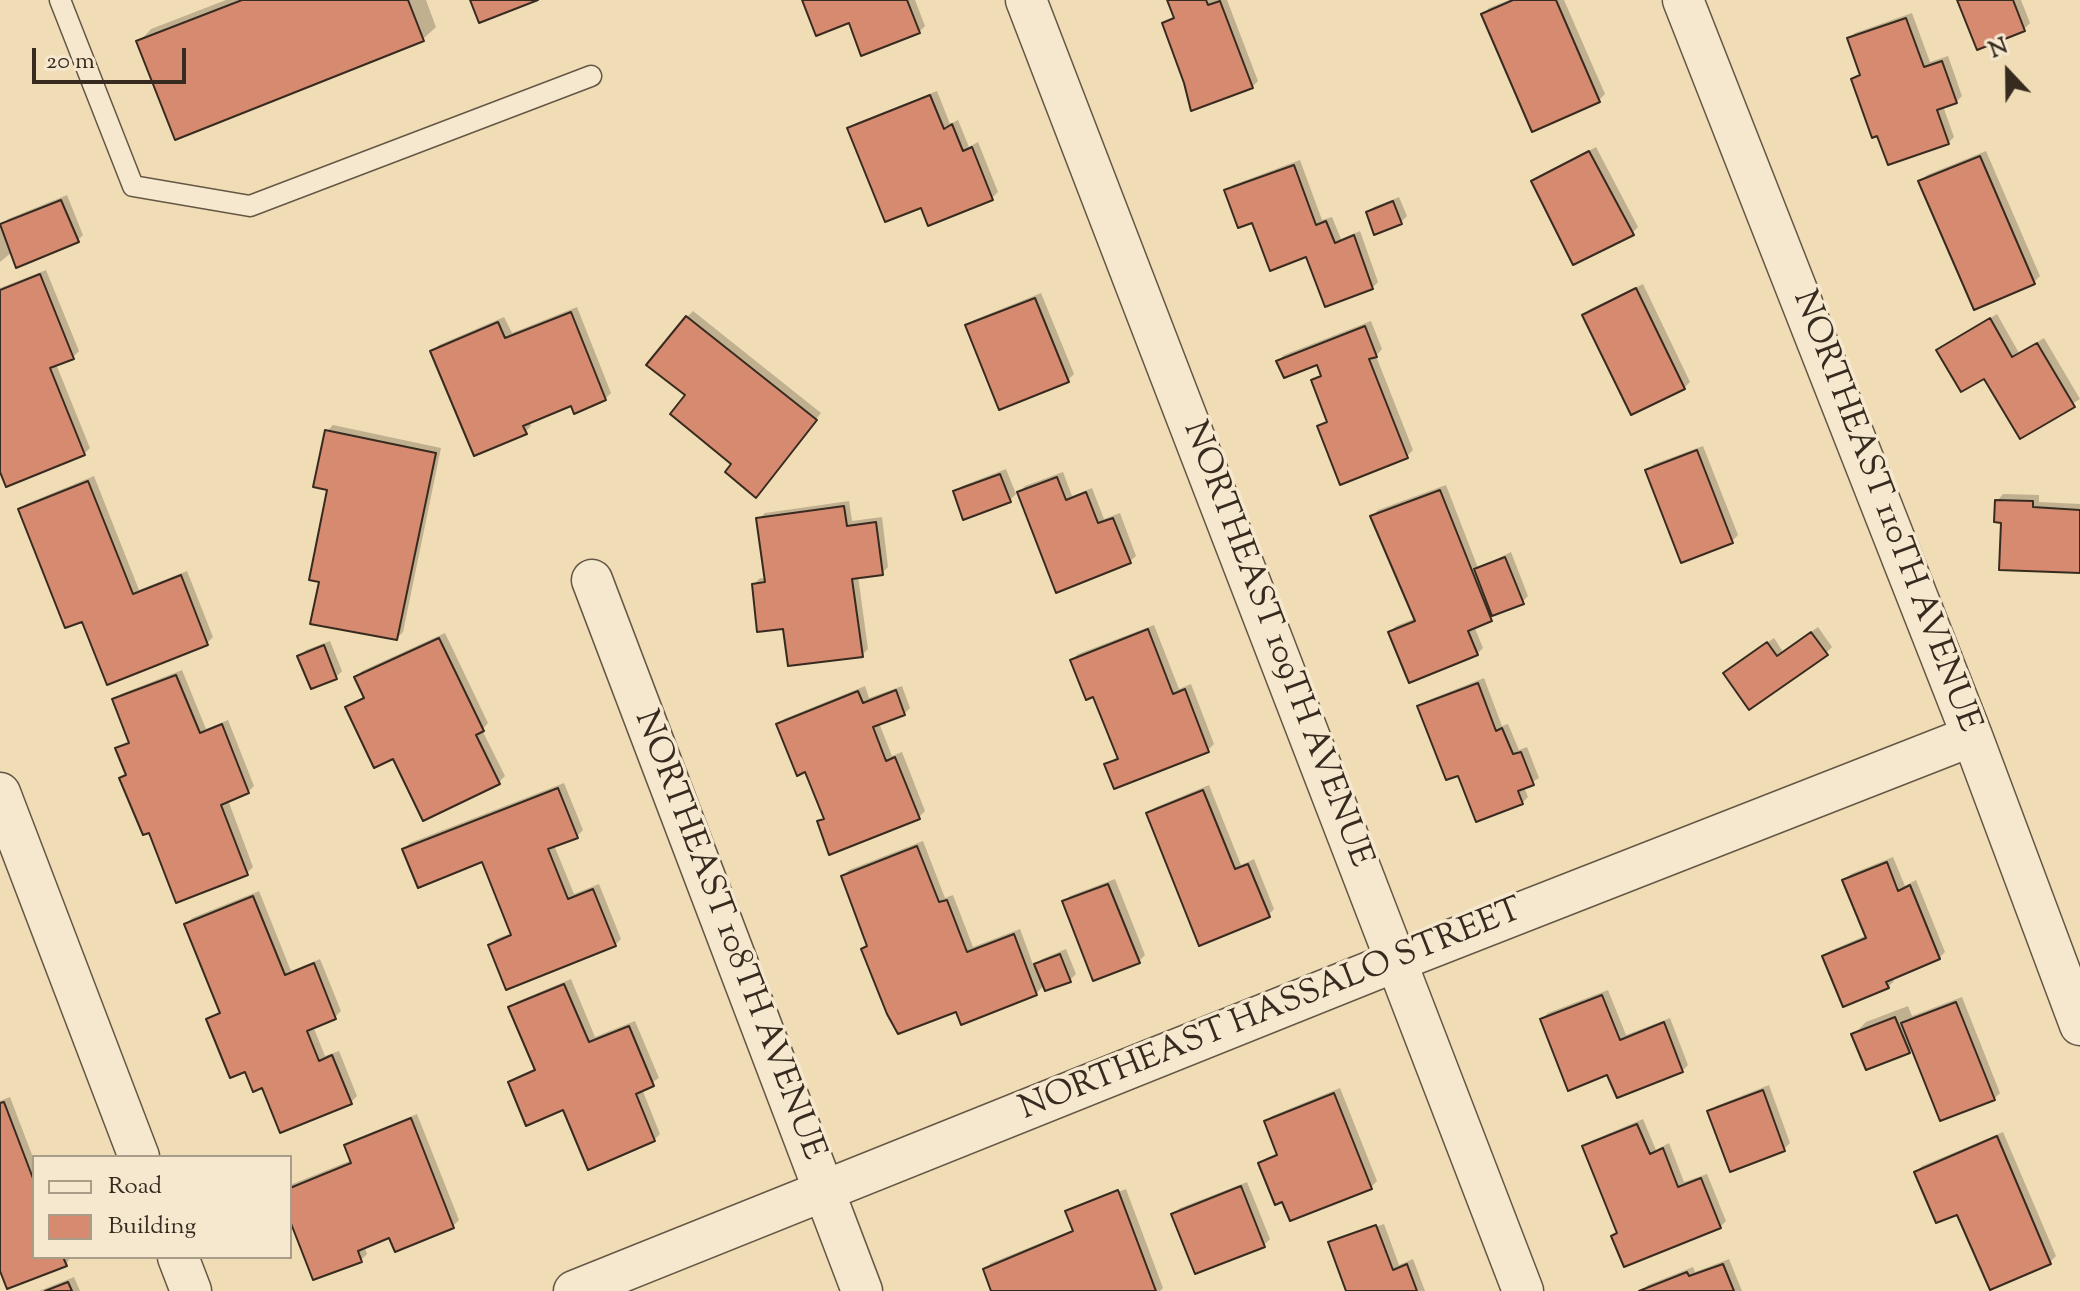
<!DOCTYPE html>
<html>
<head>
<meta charset="utf-8">
<style>
	body { margin:0 }
	#map { position:relative; width:2080px; height:1291px; overflow:hidden; background:#f0dcb5; font-family:"Sorts Mill Goudy",serif }
	canvas { display:block }
	.legend { position:absolute; left:32px; top:1155px; width:260px; height:104px; box-sizing:border-box; background:#f5e8cf; border:2px solid #a99c89; margin:0; padding:10px 14px; list-style:none; font-size:24px; color:#372b20 }
	.legend li { display:flex; align-items:center; gap:16px; height:40px }
	.legend b { width:40px; border:2px solid #a99c89 }
	.north { position:absolute; left:1968px; top:32px; width:80px; height:80px; -webkit-text-stroke:6px #f5e8cf; paint-order:stroke; rotate:338deg; font-size:22px; font-weight:700; line-height:32px; text-align:center; color:#372b20 }
	.north::after { content:''; display:block; margin:auto; width:28px; height:36px; background:#372b20; clip-path:polygon(50% 0,100% 100%,50% 72%,0 100%) }
	.scale { position:absolute; left:32px; top:48px; width:154px; height:36px; box-sizing:border-box; border:4px solid #372b20; border-top:0; padding-left:10px; font-size:24px; line-height:28px; white-space:nowrap; color:#372b20; -webkit-text-stroke:6px #f5e8cf; paint-order:stroke }
</style>
</head>
<body>
<div id="map">
<canvas width="2080" height="1291"></canvas>
<ul class="legend">
<li><b style="height:10px;background:#f5e8cf"></b>Road</li>
<li><b style="height:22px;background:#d68a6f"></b>Building</li>
</ul>
<div class="north">N</div>
<div class="scale">20 m</div>
</div>
<script>
const g = document.querySelector('canvas').getContext('2d');
g.lineJoin = 'round';
function fill(path, color) { g.fillStyle = color; g.fill(path, 'evenodd'); }
function stroke(path, color, width, dash) { g.strokeStyle = color; g.lineWidth = width; g.lineCap = dash ? 'butt' : 'round'; g.setLineDash(dash || []); g.stroke(path); }
function write(font, color, halo, rows, align = 'center') {
  g.font = font + ' "Sorts Mill Goudy",serif'; g.lineWidth = 7; g.setLineDash([]); g.textBaseline = 'middle'; g.strokeStyle = halo; g.fillStyle = color; for (const [text, x, y, turn = 0] of rows) {
    g.save(); g.translate(x, y); g.rotate((+turn || 0) * Math.PI / 180); g.textAlign = isNaN(turn) ? turn : align; if (halo) g.strokeText(text, 0, 0); g.fillText(text, 0, 0); g.restore();
  }
}
fill(new Path2D(`
	M226,0H426L436,27L423,39L139,42L151,29Z
	M804,0H915L925,26L919,32L850,20Z
	M1169,0H1227L1258,81L1252,87L1164,24L1175,15Z
	M1509,0H1564L1605,94L1599,100L1533,129L1483,14L1489,8Z
	M1960,0H2021L2030,23L2024,29L1978,48Z
	M1912,13L1930,62L1948,56L1962,96L1956,102L1943,106L1954,137L1948,143L1878,134L1853,80L1861,73L1849,39L1855,33Z
	M937,91L950,124L958,120L969,147L978,142L998,192L992,198L922,205L850,129L856,123Z
	M1596,147L1638,227L1632,233L1533,182L1539,176Z
	M1986,151L2040,276L2034,282L1921,181L1927,175Z
	M1300,160L1322,220L1332,217L1341,239L1360,231L1378,282L1372,288L1307,254L1253,221L1227,191L1233,185Z
	M67,195L83,235L77,241L12,252L0,262V227L8,219Z
	M1399,197L1407,216L1401,222L1368,213L1374,207Z
	M46,270L79,351L73,357L56,364L90,448L84,454L0,467V288Z
	M1643,284L1690,382L1684,388L1584,315L1590,309Z
	M1041,293L1074,374L1068,380L968,326L974,320Z
	M577,307L611,393L605,399L572,404L530,421L531,426L525,432L433,351L439,345L504,317L512,333Z
	M693,311L821,413L761,489L734,464L688,395L687,317Z
	M1997,314L2019,353L2044,338L2080,399L2020,436L1985,376L1939,350Z
	M1371,321L1382,349L1376,356L1413,450L1407,456L1320,427L1328,420L1313,381L1323,373L1318,363L1278,361L1284,355Z
	M333,425L441,448L403,632L397,638L322,580L330,488L327,431Z
	M1703,446L1738,535L1732,541L1648,470L1654,464Z
	M1006,469L1016,494L1010,500L956,492L962,486Z
	M1063,472L1072,496L1092,488L1104,519L1120,513L1136,556L1129,562L1019,492L1025,486Z
	M94,476L139,590L187,571L213,637L207,643L83,619L20,510L26,504Z
	M1446,485L1478,568L1511,552L1528,596L1522,602L1474,626L1483,648L1477,654L1390,632L1396,626L1416,618L1372,516L1378,510Z
	M2003,494L2039,495V502L2080,504V571L2003,521L1997,501Z
	M849,501L852,521L882,517L888,567L882,573L858,576L868,649L862,655L785,627L754,584L760,578H767L759,519L765,513Z
	M1154,625L1179,689L1191,684L1214,744L1208,750L1106,764L1119,756L1094,695L1072,660L1078,654Z
	M1818,627L1832,647L1826,653L1732,667L1774,638L1783,652Z
	M445,633L488,723L482,730L505,776L499,782L394,757L347,707L365,696L356,677L362,671Z
	M330,641L342,671L336,677L300,656L306,650Z
	M182,670L206,729L228,720L254,786L248,792L228,800L253,867L247,873L178,900L150,830L122,778L127,773L117,748L130,740L115,700L121,694Z
	M1484,678L1502,726L1508,724L1519,750L1527,747L1539,778L1524,787L1528,797L1522,803L1459,774L1420,707L1426,701Z
	M865,686L869,698L902,686L910,708L904,714L879,723L892,756L902,752L925,811L919,817L831,852L819,822L825,816L806,770L778,725L784,719Z
	M564,783L583,830L577,836L554,845L574,894L599,884L621,939L615,945H490L496,939L512,933L483,860L404,849L410,843Z
	M1209,785L1241,865L1254,859L1274,909L1268,915L1148,814L1154,808Z
	M923,841L945,898L953,895L973,947L1020,929L1034,967L1042,959L1066,949L1076,974L1070,980L1044,985L1036,994L957,1010L863,949L868,944L843,876L849,870Z
	M1893,857L1905,886L1916,880L1945,952L1939,958L1892,977L1894,981L1888,987L1824,957L1830,951L1867,935L1845,880L1851,874Z
	M1115,879L1145,955L1139,961L1095,978L1064,902L1070,896Z
	M259,891L291,971L320,959L341,1011L335,1017L313,1026L325,1056L339,1051L357,1096L351,1102L263,1086L246,1070L209,1019L221,1011L186,924L192,918Z
	M571,979L595,1037L635,1021L659,1078L642,1089L660,1134L654,1140L564,1108L510,1083L516,1077L536,1068L510,1008L516,1002Z
	M1608,990L1626,1035L1670,1018L1688,1065L1682,1071L1542,1019L1548,1013Z
	M1962,997L2000,1093L1994,1099L1913,1048L1909,1052L1854,1034L1866,1022L1908,1006L1912,1016Z
	M1769,1085L1790,1143L1784,1149L1710,1112L1716,1106Z
	M1340,1088L1377,1181L1371,1187L1284,1199L1260,1164L1266,1158L1278,1153L1266,1122L1272,1116Z
	M10,1097L34,1160V1257H71L66,1264L0,1266V1101Z
	M417,1114L459,1220L453,1226L390,1235L364,1246L367,1254L361,1260L290,1216V1185L352,1160L347,1146L353,1140Z
	M1643,1119L1656,1150L1669,1143L1684,1182L1707,1174L1726,1221L1720,1227L1619,1231L1585,1147L1591,1141Z
	M2003,1132L2056,1256L2050,1262L1916,1172L1922,1166Z
	M1247,1182L1270,1239L1264,1245L1174,1214L1180,1208Z
	M1126,1189L1163,1288L1160,1291H994L985,1269L991,1263L1075,1229L1068,1211L1072,1207V1210Z
	M1384,1224L1399,1265L1413,1259L1425,1291H1348L1331,1242L1335,1238V1241Z
	M1729,1259L1742,1291H1642L1648,1285L1693,1267L1695,1272Z
	M74,1277L80,1291H39Z`), '#0003');
const building = new Path2D(`
	M242,0H408L424,41L175,140L136,41Z
	M470,0H538L479,23Z
	M802,0H907L920,33L861,56L849,23L816,36Z
	M1167,0H1206L1208,5L1220,1L1253,88L1191,111L1184,83L1162,23L1174,18Z
	M1513,0H1556L1600,102L1532,132L1481,14Z
	M1957,0H2013L2025,31L1977,50Z
	M1906,18L1924,67L1942,61L1957,103L1937,110L1949,144L1888,165L1877,136L1872,138L1851,79L1860,75L1847,38Z
	M930,95L944,129L952,124L963,151L972,147L993,200L928,226L921,208L885,222L847,128Z
	M1589,151L1634,235L1573,265L1531,181Z
	M1980,156L2035,284L1974,310L1918,181Z
	M1294,165L1316,225L1326,221L1335,243L1354,235L1373,289L1325,307L1306,257L1270,271L1252,223L1238,228L1224,190Z
	M61,200L79,242L16,268L0,224Z
	M1393,201L1402,224L1374,235L1366,212Z
	M40,274L74,359L50,368L85,455L6,487L0,472V290Z
	M1636,288L1685,389L1631,415L1582,315Z
	M1035,298L1069,382L999,410L965,325Z
	M571,312L606,400L574,414L571,406L523,426L527,434L474,456L430,351L498,322L505,338Z
	M686,316L817,420L756,498L725,472L731,464L670,414L685,395L646,365Z
	M1990,318L2012,357L2037,343L2075,407L2020,439L1984,379L1961,392L1936,350Z
	M1365,326L1377,357L1369,359L1408,458L1340,485L1317,426L1327,422L1311,380L1321,376L1317,365L1284,378L1276,361Z
	M325,430L436,453L397,640L310,624L319,582L309,580L327,490L313,487Z
	M1697,450L1733,543L1681,563L1645,470Z
	M1000,474L1011,502L963,520L953,491Z
	M1057,477L1066,500L1086,492L1098,523L1113,518L1131,563L1056,593L1017,492Z
	M88,481L133,594L181,575L208,645L107,685L82,622L65,628L18,509Z
	M1440,490L1492,621L1468,631L1478,655L1409,683L1388,632L1415,621L1370,516Z
	M1995,500L2033,501V507L2080,510V573L1999,570L2001,523L1994,522Z
	M844,506L847,526L876,522L883,575L852,579L863,657L788,666L783,629L757,632L752,584L765,582L756,518Z
	M1505,557L1524,604L1492,616L1474,569Z
	M1148,629L1173,694L1185,689L1209,752L1114,789L1104,764L1118,759L1093,697L1086,700L1070,660Z
	M1811,632L1828,655L1749,710L1723,673L1767,642L1777,656Z
	M439,638L484,731L476,735L500,784L423,821L393,759L374,768L345,707L364,698L354,677Z
	M324,645L337,679L311,689L297,656Z
	M176,675L200,733L222,724L249,793L221,805L248,875L176,903L149,833L143,835L119,778L126,775L115,748L129,743L112,699Z
	M1478,683L1496,731L1502,728L1513,754L1521,752L1534,785L1518,791L1523,804L1476,822L1458,776L1446,780L1417,706Z
	M896,690L905,715L873,727L886,761L895,757L920,819L829,855L817,821L824,819L805,772L797,776L776,724L858,691L863,703Z
	M558,788L578,838L548,849L568,899L593,889L616,946L506,990L488,945L511,935L482,862L418,888L402,849Z
	M1203,790L1235,869L1248,864L1270,917L1199,946L1146,813Z
	M917,846L939,902L947,900L967,952L1014,934L1037,995L961,1025L956,1012L898,1034L887,1014L861,949L867,946L841,876Z
	M1887,862L1898,891L1910,885L1940,959L1886,982L1889,988L1843,1007L1822,956L1866,938L1842,880Z
	M1108,884L1140,963L1093,981L1062,901Z
	M253,896L285,975L314,963L336,1019L307,1031L319,1061L332,1055L352,1104L280,1133L262,1088L253,1092L245,1072L230,1078L206,1019L220,1013L184,924Z
	M1060,954L1071,982L1045,991L1034,964Z
	M564,984L589,1042L629,1026L654,1086L636,1094L655,1141L588,1170L563,1110L526,1126L508,1082L535,1070L508,1007Z
	M1602,995L1620,1040L1664,1022L1683,1072L1617,1098L1607,1075L1568,1091L1540,1019Z
	M1956,1002L1995,1100L1940,1121L1901,1023Z
	M1895,1017L1910,1053L1866,1070L1851,1034Z
	M1763,1090L1785,1151L1730,1172L1707,1111Z
	M1334,1093L1372,1189L1290,1221L1282,1202L1275,1205L1258,1163L1277,1155L1264,1121Z
	M4,1102L34,1181V1257H63L67,1266L7,1289L0,1271V1103Z
	M411,1118L454,1228L395,1252L389,1238L358,1251L362,1262L313,1280L290,1221V1188L351,1163L344,1145Z
	M1637,1124L1650,1154L1663,1148L1678,1187L1701,1178L1721,1228L1624,1267L1611,1236L1617,1233L1582,1146Z
	M1997,1136L2051,1264L1990,1290L1957,1215L1936,1223L1914,1172Z
	M1241,1186L1265,1247L1195,1274L1171,1214Z
	M1118,1190L1156,1291H991L983,1269L1073,1231L1065,1211Z
	M1376,1225L1393,1270L1407,1264L1417,1291H1346L1328,1242Z
	M1723,1264L1734,1291H1639L1687,1272L1689,1276Z
	M68,1282L72,1291H45Z`);
fill(building, '#d68a6f');
stroke(building, '#372b20', 2);
const service = new Path2D(`
	M60,0L133,186L250,206L591,76`);
const minor = new Path2D(`
	M1026,0L1523,1291
	M1683,0L1972,736L2080,1025
	M592,580L862,1291
	M0,793L139,1157
	M178,1257L191,1291
	M574,1291L1397,961L1972,736`);
stroke(service, '#655745', 23);
stroke(minor, '#655745', 43);
stroke(service, '#f5e8cf', 20);
stroke(minor, '#f5e8cf', 40);
write('34px', '#372b20', '#f5e8cf', [
	["NORTHEAST 110TH AVENUE",1884,512,69],
	["NORTHEAST 109TH AVENUE",1275,645,69],
	["NORTHEAST 108TH AVENUE",727,936,69],
	["NORTHEAST HASSALO STREET",1272,1012,-22]
]);
</script>
</body>
</html>
